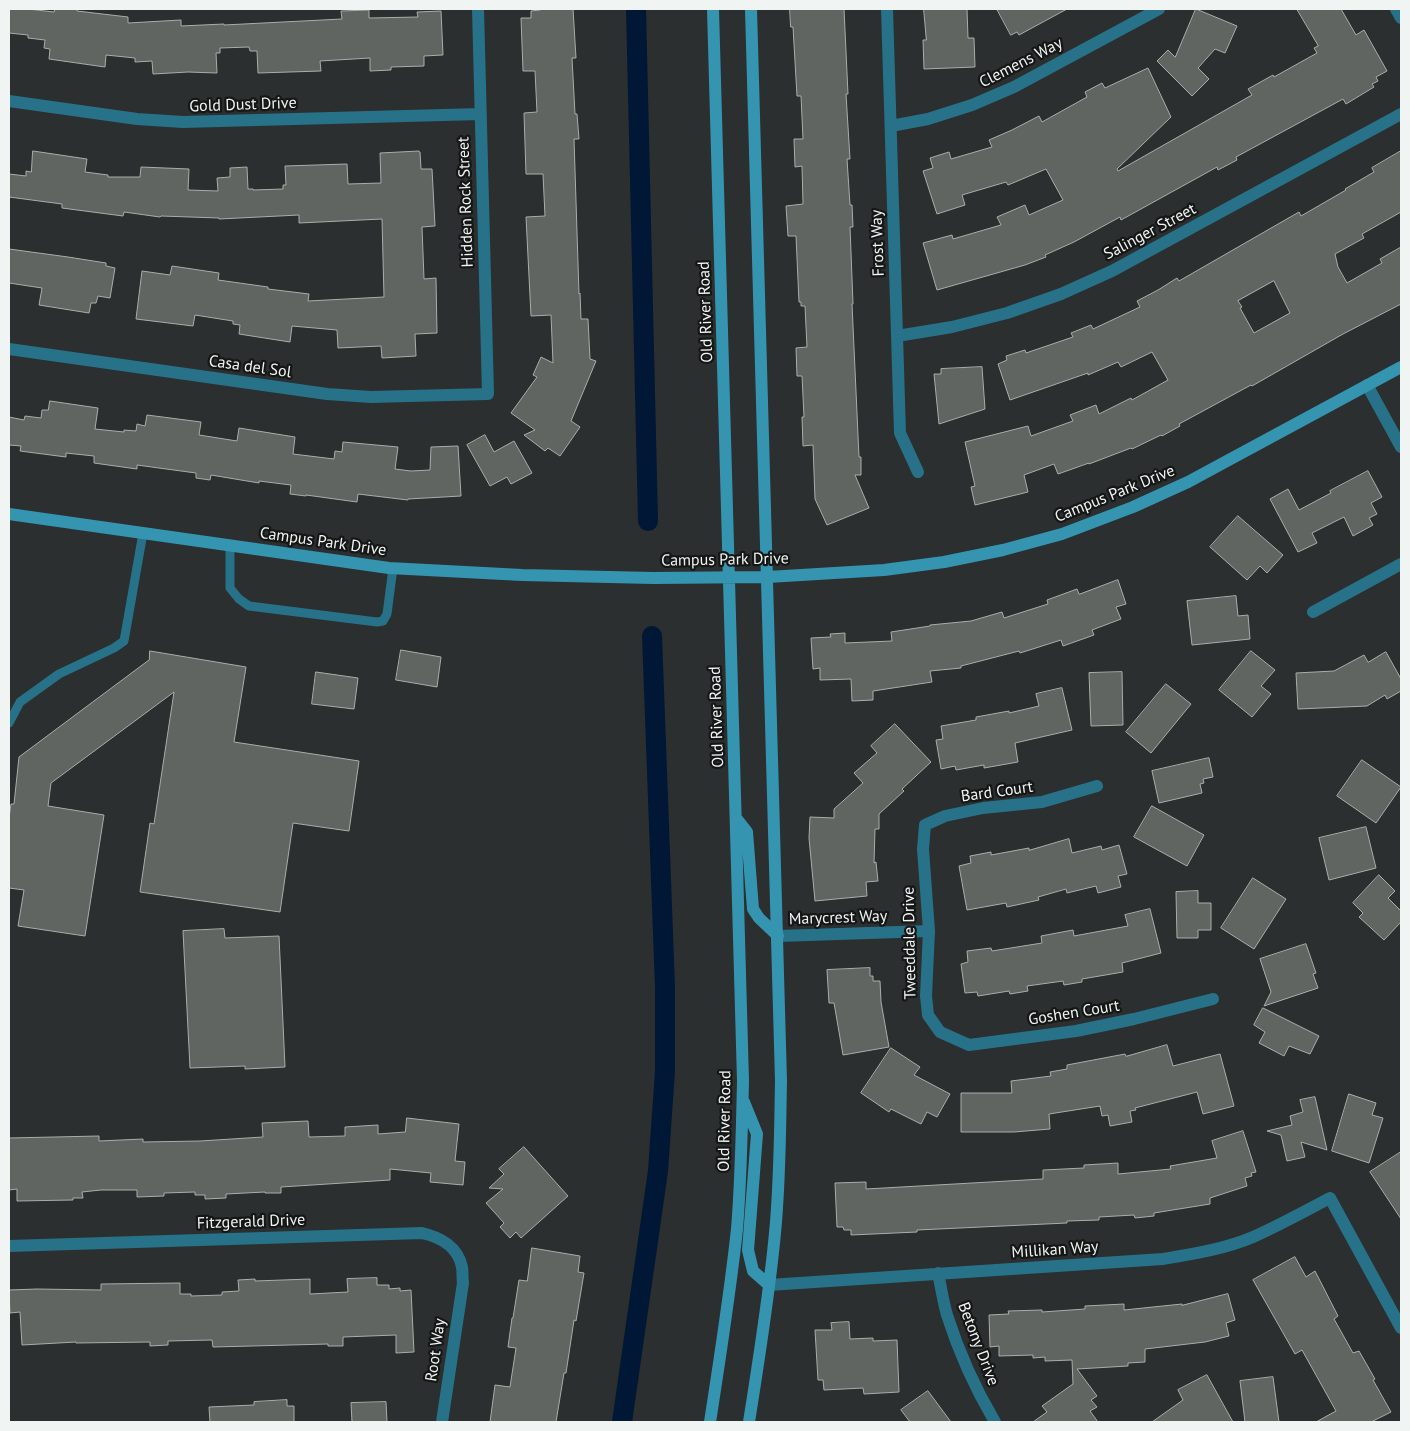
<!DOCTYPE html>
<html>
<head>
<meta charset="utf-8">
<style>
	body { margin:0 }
	#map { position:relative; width:1410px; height:1431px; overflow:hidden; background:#2b2f2f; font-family:"PT Sans",sans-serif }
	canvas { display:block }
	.frame { position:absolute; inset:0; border:10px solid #f0f4f3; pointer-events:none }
</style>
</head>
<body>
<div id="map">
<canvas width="1410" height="1431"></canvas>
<div class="frame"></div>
</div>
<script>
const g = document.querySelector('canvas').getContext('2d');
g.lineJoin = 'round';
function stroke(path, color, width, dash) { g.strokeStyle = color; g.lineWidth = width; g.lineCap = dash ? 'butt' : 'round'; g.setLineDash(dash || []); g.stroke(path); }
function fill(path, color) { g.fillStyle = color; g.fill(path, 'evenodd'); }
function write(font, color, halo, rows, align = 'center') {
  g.font = font + ' "PT Sans",sans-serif'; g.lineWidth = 4.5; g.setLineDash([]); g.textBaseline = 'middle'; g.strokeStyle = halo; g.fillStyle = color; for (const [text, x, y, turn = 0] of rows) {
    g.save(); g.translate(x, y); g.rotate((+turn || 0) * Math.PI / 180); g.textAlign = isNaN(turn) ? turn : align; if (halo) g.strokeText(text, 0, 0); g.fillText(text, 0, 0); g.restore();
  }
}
stroke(new Path2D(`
	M636,9L648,521
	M622,1422L658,1171L665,1071V988L652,636`), '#001736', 20);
const building = new Path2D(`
	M9,9H28L54,12L55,9H77V11L128,17V23L181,20V26L224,24V25L342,19L341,11L369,10V18L418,17L417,12L441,11L443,55L424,56V66L391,67V70L370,71V58L320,61L321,71L258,73L257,51H250L249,47L220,48V53H216L217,73L188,72L153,74L152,61L135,62V58L106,55L105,67L49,59L50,49L44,48L45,40L28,38V35L9,33Z
	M540,9H573L576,58H572L575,114H577L579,139H574L579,294L580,293L581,319H588L590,359L596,361L571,421L580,427L560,456L548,448L545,451L524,435L535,430L511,413L537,377L533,375L541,357L553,363L551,315L531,316L526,217L545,216L543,174H526L524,113L537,112L535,71H523L521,18H531V11L540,10Z
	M790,9H844L848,94H846L850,159H847L850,205H852L853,227H850L853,304H852L859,457H861V475H855L869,508L827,525L815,499L813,445L803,446L802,417H804L802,376H797L796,348L807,347L805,306H801V302H799L796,236H788L786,206L803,204L802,166L795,167L794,139H803L801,96H797L793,27H791Z
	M924,9H967L968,38H974L975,67L924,69L923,40H926Z
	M997,9H1067L1019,35L1017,32L1011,35Z
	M1196,9L1237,26L1225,53L1215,49L1198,68L1209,79L1192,96L1157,61L1168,50L1175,57Z
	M1297,9H1341L1356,35L1364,30L1387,71L1376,77L1378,81L1372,84L1374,87L1346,104L1343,99L1236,157L1237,160L1218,170L1217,167L1121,220L1120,217L1074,242L1045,255L1046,257L1025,265L937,290L923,243L952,235L953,239L1001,225L997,217L1025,205L1029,215L1063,200L1046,169L1008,185L1006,182L962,195L965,205L937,214L923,171L933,168L930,158L949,152L951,159L992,147L989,140L1012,130L1039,116L1042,122L1087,97L1085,92L1102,83L1105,88L1148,68L1171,117L1117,169L1118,171L1252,95L1248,89L1273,75L1274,77L1317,53L1314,48L1318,46Z
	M33,151L87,159L85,172L108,175V177H140L141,167L189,169L188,190L218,191L217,178L230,177V168L247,167L248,189H253V190L283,189V185H286L285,166L347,164L348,184L381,183L380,153L419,151V152H420L421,169H432L435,226L422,227L424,279L436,278L437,333L415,334L416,356L382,358L381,346L338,348L337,330L292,326L290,342L239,334L240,325L233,324V321L195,315L193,326L136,319L142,271L170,275L172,266L219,273L218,280L268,287V289L309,294L308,301L384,297L382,219L299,223V215L219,219V218L161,216L160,217L124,212L123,216L62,208V204L9,197V174L26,176V171L31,172Z
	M1401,151V212L1362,234L1364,238L1335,254L1338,267L1347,283L1382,263L1380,259L1401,247V304L1343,334L1252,386L1251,385L1179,424L1180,426L1162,436L1161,435L1132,449L1131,448L1089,464V463L1058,474L1054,464L1024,475L1028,492L975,505L971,487L975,486L965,442L1028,426L1031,436L1073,421L1070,415L1096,405L1099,414L1131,398L1132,400L1168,380L1152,352L1121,367L1118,362L1088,375V373L1010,400L998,364L1007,360L1006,356L1025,350L1026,353L1073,337L1071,333L1091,325L1093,329L1140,307L1137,301L1158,290L1177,278L1179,281L1299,212L1301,216L1346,190L1345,189L1374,172L1372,168ZM1274,281L1290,313L1254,333L1240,308L1242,307L1238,301Z
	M9,249L68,257L106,263V266L115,268L110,298L98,296L96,303H91L89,313L39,305L42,288L9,283Z
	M982,367L985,409L939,424L934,374H941V369Z
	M50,401L98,408L95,429L124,432V430L136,431L137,424L145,426L147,415L201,422L199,435L237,441L239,428L295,437L293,454L334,459L335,451L342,452L343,442L398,447L395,469L411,471L430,470L431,447L458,446L461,496L408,499V500L358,494L357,502L306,495V496L290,494L291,485L259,481V483L211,475L210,480L196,478V473L159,468L137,465V469L94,463V456L66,453V457L20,451L21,446L9,445V417L24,420L25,416L41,418L42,410H48Z
	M485,435L494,452L514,441L532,473L511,484L507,477L490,486L467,445Z
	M1368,471L1382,497L1371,503L1377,514L1369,518L1373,525L1353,536L1344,517L1312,533L1317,543L1298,552L1270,499L1288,489L1299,510L1331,493L1330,491Z
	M1238,516L1283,555L1267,573L1260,566L1247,580L1210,547Z
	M1118,580L1126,604L1116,607L1121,619L1092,630L1094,635L1063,646L1061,640L1020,653L1019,651L961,666V668L930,671L932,682L873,691V700L852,701L851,679L820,680V668L813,669L811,638L831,637L830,634L845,633V643L892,641L891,632L930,626V625L971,621L1002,612L1004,618L1048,604L1047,600L1077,589L1079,594Z
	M1236,596L1238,616L1248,615L1250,639L1192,645L1187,601Z
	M401,650L441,657L437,687L396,680Z
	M150,651L246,667L234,742L359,761L349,831L293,823L280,912L140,892L150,823L154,824L174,692L51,783L48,806L104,815L85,936L18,926L24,890L9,888V818L11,804H14L19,757L149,660Z
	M1251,651L1275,670L1261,686L1271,694L1252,717L1219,690Z
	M1386,652L1401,679V691L1387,699L1385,695L1367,706L1298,709L1296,673L1334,671L1364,655L1368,662Z
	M316,672L358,678L354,709L312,704Z
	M1122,672L1123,725L1091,726L1089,673Z
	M1166,684L1191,704L1151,753L1126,732Z
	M1062,688L1072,730L1015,743L1018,762L984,768V765L956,770L955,766L941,769L936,740L943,739L941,726L976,720V717L1009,711V713L1039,706L1036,694Z
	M895,724L931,762L902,789L904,791L879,814V829H875L874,863L876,862L878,881L866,882L867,896L815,901L809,838L810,817L834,818V809L863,783L854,773L877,753L871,746Z
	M1209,758L1213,777L1203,779L1204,783L1200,784L1202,793L1159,803L1152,771Z
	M1362,760L1401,787L1376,823L1337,796Z
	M1152,806L1204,835L1187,866L1134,837Z
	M1366,827L1376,868L1329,880L1319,838Z
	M1069,839L1072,853L1101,846L1102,850L1119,845L1127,874L1118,876L1121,887L1098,893L1096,886L1067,893L1066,889L1038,897L1039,900L1007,907L1006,903L967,910L959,866L971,863L970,856L991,852V855L1029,848V850Z
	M1379,875L1395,891L1388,898L1401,911V922L1384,940L1359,917L1363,913L1353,903Z
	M1253,878L1286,899L1254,949L1221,928Z
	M1198,891V903H1211V930H1198V938H1177L1176,892Z
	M1150,909L1161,953L1122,963L1123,972L1082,979V982L1064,985L1063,981L1027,986L1028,991L1010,994L1009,991L978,996L977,992L965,993L961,964L968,962L967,951L991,948L992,951L1042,943L1041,936L1073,930L1074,936L1128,926L1125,915Z
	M224,929L225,938L279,936L285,1067L245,1069V1066L190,1068L183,931Z
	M1306,944L1316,973L1313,974L1318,988L1264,1006L1271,992L1260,959Z
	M870,968V976H873V981H880L881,1002L889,1047L843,1055L834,1003H829L827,970Z
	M1263,1008L1319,1036L1310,1054L1289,1046L1284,1056L1259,1043L1265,1032L1254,1025Z
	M1167,1045L1173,1066L1220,1054L1234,1106L1203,1114L1197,1092L1135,1108L1136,1110L1130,1111L1132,1122L1110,1126L1108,1115L1102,1116L1100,1106L1049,1114L1050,1129L1014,1132H961V1093H1012L1011,1081L1051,1076L1050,1072L1067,1069V1065L1125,1054L1126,1056Z
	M891,1048L920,1067L914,1075L950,1094L937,1117L927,1112L921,1124L891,1109L889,1112L861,1093Z
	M1349,1094L1376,1103L1372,1115L1383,1118L1369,1163L1332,1151Z
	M1315,1097L1327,1150L1301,1142L1305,1157L1287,1161L1281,1135L1267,1131L1292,1125L1290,1116L1303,1112L1300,1100Z
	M407,1118L459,1124L455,1161L465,1162L463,1185L430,1182L431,1173L390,1169V1180L281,1187V1193H265V1192L226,1194V1198L205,1199V1195H195V1192L164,1193V1196L137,1197V1190H101L82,1192L83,1198H73V1200L17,1201V1189L9,1190V1138L99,1136V1141L143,1139V1142L200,1141L263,1137L262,1123L308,1121L309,1137L345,1136V1127L378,1125V1134L405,1132Z
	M1243,1131L1256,1172L1251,1173L1252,1176L1245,1178L1247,1186L1210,1198V1204L1154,1213V1216L1135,1218L1134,1215L1099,1217V1220L1067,1221V1223L917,1230V1232L851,1235V1230H844L843,1227H837L835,1183L866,1182V1189L1043,1179V1170L1084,1168V1165L1118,1163V1174L1171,1169L1170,1166L1217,1158L1212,1141Z
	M524,1147L568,1196L521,1238L516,1232L510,1238L500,1227L504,1223L486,1203L503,1189L489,1188L504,1174L499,1169Z
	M1401,1152V1219L1370,1172Z
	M532,1248L580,1256L578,1272L584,1273L576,1321L574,1320L566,1373H564L556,1422H490L495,1385L510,1387L516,1348L508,1347L512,1318H513L519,1280L527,1281Z
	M1295,1257L1306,1277L1315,1271L1338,1316L1334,1319L1353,1353L1359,1351L1375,1379L1373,1380L1391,1412L1371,1422H1316L1336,1411L1302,1350L1295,1354L1253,1280Z
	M377,1278V1285H389V1289L400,1288V1291L411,1290L414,1352L396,1353V1335L343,1337V1346H328V1344L213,1347L212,1340L168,1341V1345L150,1346V1342L76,1343V1342L22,1345L20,1312L10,1313L9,1290L37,1289L101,1290V1284L180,1283V1294H191V1296L222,1295V1292L239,1291L238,1280L255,1279V1281L310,1279V1294L348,1292L347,1279Z
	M1228,1294L1235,1320L1226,1323L1229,1336L1205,1342L1145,1349V1362L1128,1363V1366L1077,1369L1097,1396L1091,1400L1097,1407L1090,1411L1098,1422H1033L1047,1412L1042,1406L1073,1384L1072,1360L1045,1361V1357L1033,1358V1355L999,1356V1346L990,1347L989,1315L1009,1314L1008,1311L1042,1310V1312L1085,1309V1306L1124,1304V1310L1182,1304V1305Z
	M849,1322L850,1339L873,1338V1341L897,1340L899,1392L864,1394L863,1388L824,1390L823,1380H818L815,1330H832L831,1323Z
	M1207,1375L1233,1422H1152L1183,1400L1178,1390Z
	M1273,1377L1279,1422H1245L1240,1381Z
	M928,1391L951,1422H910L901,1410Z
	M287,1400V1406H294V1422H210L209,1407L254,1405V1402Z
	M386,1402L387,1422H352L351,1403Z`);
fill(building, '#606562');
stroke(building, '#a9aeab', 1);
stroke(new Path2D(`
	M230,545V588L239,599L249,606L377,622L383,621L387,614L393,568
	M9,723L20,702L59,674L114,648L124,641L143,533`), '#277288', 9);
stroke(new Path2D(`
	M887,9L900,433L918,472
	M1396,9L1401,18
	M9,101L137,119L183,122L480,114
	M891,126L928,119L972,105L1014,87L1159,9
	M897,336L952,327L1007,313L1061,294L1112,271L1401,114
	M9,349L327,394L371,397L488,394L478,9
	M1367,385L1401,447
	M1313,612L1401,564
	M1097,786L1042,802L983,808L945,816L925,825L923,849L929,931L926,996L928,1015L940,1032L969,1045L1076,1031L1134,1019L1213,999
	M778,936L929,931
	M9,1246L422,1233C440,1237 458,1247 462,1267C463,1272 462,1278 463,1283L442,1422
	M938,1273C941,1287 943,1301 947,1315C959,1353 975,1388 995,1422
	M769,1285L1163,1259C1193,1254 1225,1249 1253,1237C1280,1225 1305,1211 1330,1198L1401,1328`), '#277288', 12);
stroke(new Path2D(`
	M9,514L389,568L522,575L653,578L768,577L884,570L944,562L1003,550L1062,534L1133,507L1188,482L1401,367
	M736,818L747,832L753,909L759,918L778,936
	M744,1102L757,1134L748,1250L753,1271L769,1285
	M710,1422C720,1358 730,1294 737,1229C741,1180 742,1130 743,1081L713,9
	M749,1422C759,1359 769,1297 775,1233C780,1183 780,1132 781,1081L751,9`), '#3595b1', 12);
write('16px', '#f0f4f3', '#151717', [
	["Clemens Way",1021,63,-27],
	["Gold Dust Drive",243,105,-2],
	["Hidden Rock Street",466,202,-92],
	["Salinger Street",1150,232,-28],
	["Frost Way",878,243,-92],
	["Old River Road",706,312,-92],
	["Casa del Sol",250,367,8],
	["Campus Park Drive",1115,494,-22],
	["Campus Park Drive",323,542,8],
	["Campus Park Drive",725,560,-1],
	["Old River Road",717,717,-92],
	["Bard Court",997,792,-8],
	["Marycrest Way",838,918,-2],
	["Tweeddale Drive",910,943,-91],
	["Goshen Court",1074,1013,-9],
	["Old River Road",725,1121,-89],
	["Fitzgerald Drive",251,1222,-2],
	["Millikan Way",1055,1250,-4],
	["Betony Drive",978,1344,69],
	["Root Way",436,1350,-82]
]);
</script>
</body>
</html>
